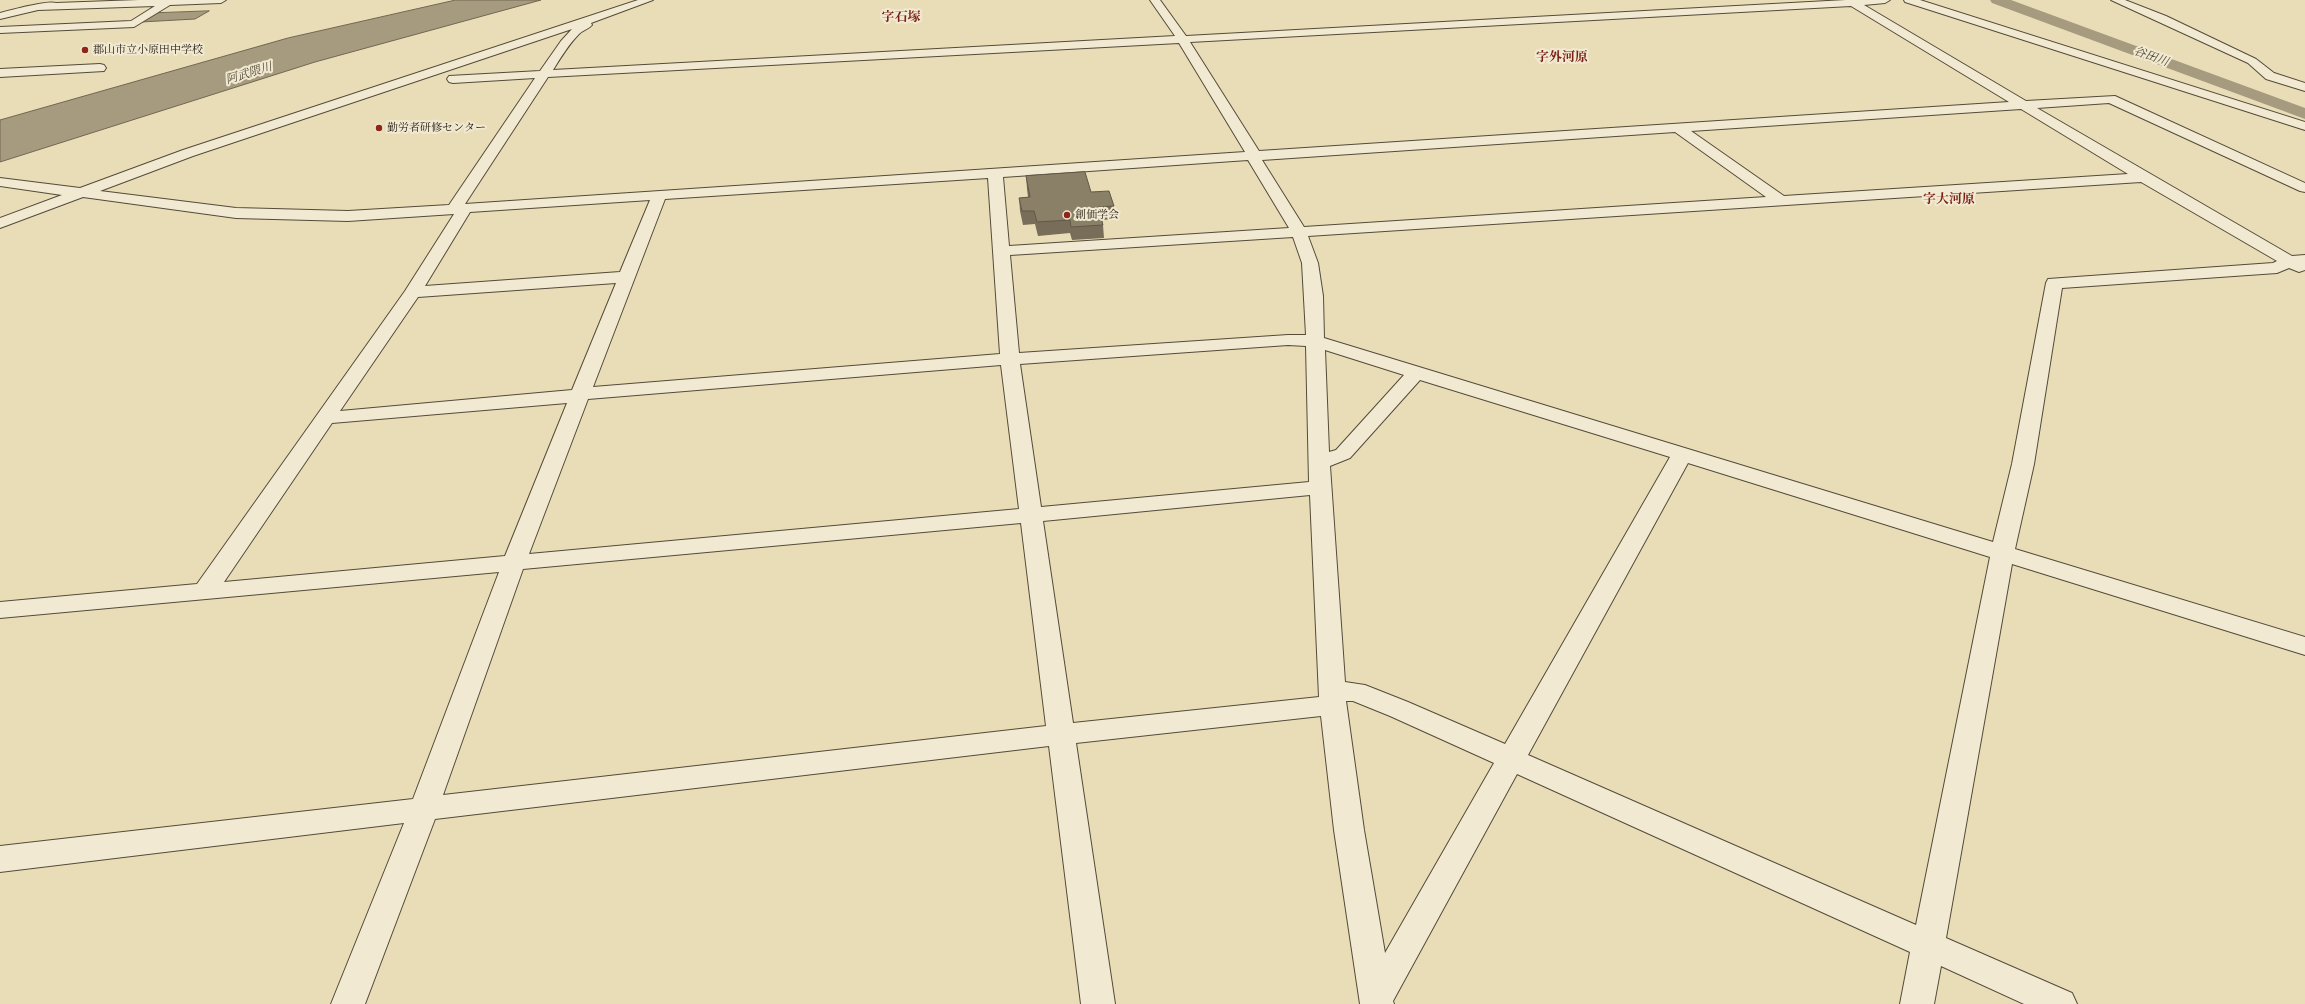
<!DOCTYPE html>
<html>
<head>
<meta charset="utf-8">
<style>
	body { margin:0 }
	canvas { display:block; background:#e9ddb8 }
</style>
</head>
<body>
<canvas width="2305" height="1004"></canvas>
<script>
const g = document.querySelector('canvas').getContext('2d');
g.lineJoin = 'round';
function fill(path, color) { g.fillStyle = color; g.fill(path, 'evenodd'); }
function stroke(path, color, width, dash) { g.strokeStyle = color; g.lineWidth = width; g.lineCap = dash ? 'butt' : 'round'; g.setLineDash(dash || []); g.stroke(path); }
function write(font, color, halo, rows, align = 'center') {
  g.font = font + ' "IM FELL French Canon","Noto Serif JP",serif'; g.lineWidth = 4; g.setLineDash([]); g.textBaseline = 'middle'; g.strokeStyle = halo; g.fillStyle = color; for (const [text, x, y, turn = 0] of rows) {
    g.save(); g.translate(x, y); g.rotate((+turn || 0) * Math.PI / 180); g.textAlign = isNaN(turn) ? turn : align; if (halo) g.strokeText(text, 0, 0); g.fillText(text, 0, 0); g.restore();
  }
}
const water = new Path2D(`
	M456,0H541L315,62L0,162V120L288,38Z
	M209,11L195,19L141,22L155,13Z`);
fill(water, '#a69b7f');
stroke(water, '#726752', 1);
fill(new Path2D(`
	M1990,0H2011L2305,108V119L1992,3Z`), '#a69b7f');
const minor = new Path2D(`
	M139,0H226L221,3L170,5L134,27L0,33V27L131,21L155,6L38,10L0,19V13C11,10 48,0 56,3Z
	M638,0H653L591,23L592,25C589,29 583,30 579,34C569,44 561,57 553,70L1175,36L1150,0H1160L1186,36L1846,0H1890L1885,3L1864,5L2026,101L2115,96L2305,183V192L2300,191L2109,103L2037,108L2292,256L2305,255V270L2299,272L2289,268L2277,273L2062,288L2034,464L2015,549L2305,637V655L2012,564L1946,938L2072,993L2077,1004H2024L1941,966L1934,1004H1900L1910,952L1517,774L1393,1001L1394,1004H1360L1334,830L1321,716L1076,743L1115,1004H1081L1049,746L435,819L365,1004H331L404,823L0,872V846L413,799L499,572L0,618V602L197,584L405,291L454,214L348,221L236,218L83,197L0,228V218L62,195L0,186V178L80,188L183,150ZM1851,6L2009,102L1259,151L1190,42ZM572,29L561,41L540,71L449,76L447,79L449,82L453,83L535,78L449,205L348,211L236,208L100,191L193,156ZM1179,43L1245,152L465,204L548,77ZM2021,109L2128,174L1784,196L1691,131ZM1675,132L1766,197L1304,227L1262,160ZM1248,160L1289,228L1009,246L1003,177ZM988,178L1000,354L593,387L665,199ZM2141,182L2277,261L2273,263L2048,279L2046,283L2012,464L1993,542L1324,338L1323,296L1318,263L1308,236ZM650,200L620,272L425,286L470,212ZM1293,237L1302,263L1306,335H1288L1019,353L1010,255ZM616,283L572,390L340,411L418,297ZM1288,345L1306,346L1309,482L1041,507L1020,364ZM1325,350L1404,375L1336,450L1329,452ZM1001,365L1019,509L529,554L588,399ZM1420,380L1670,457L1505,744L1408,702L1365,685L1345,682L1330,466L1350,458ZM567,403L505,556L224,582L332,423ZM1688,463L1990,557L1916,925L1528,755ZM1310,495L1319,697L1073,723L1043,521ZM1021,523L1046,726L443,795L523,569ZM1346,701H1353L1390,716L1494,763L1385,953L1364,830Z
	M1904,0H1920L2305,122V130L1905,2Z
	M2111,0H2125L2166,16L2256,59L2274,73L2305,83V91L2266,79L2248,63Z
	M100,64L104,65L106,68L104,71L0,77V69Z`);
stroke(minor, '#544b39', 2);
fill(minor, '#f1e9d1');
fill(new Path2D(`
	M1026,176L1091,192L1114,206L1115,219L1102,220L1103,225L1104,238L1072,240L1070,233L1038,236L1035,224L1023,225L1020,211L1019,198L1028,197L1027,189Z`), '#776d59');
const building = new Path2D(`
	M1085,172L1091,192L1109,191L1114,206L1098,207L1103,225L1071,227L1070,220L1037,222L1034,211H1022L1019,198L1030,197L1026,176Z`);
fill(building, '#8a7f67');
stroke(building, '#615948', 1);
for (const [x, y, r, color] of [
	[85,50,4,"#8f2418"],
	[379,128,4,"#8f2418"],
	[1067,215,4,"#8f2418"]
]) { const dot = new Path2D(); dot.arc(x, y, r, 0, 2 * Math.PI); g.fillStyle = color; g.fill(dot); stroke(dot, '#f1e9d1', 1.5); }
write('11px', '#231a0f', '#f1e9d1', [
	["郡山市立小原田中学校",93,50],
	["勤労者研修センター",387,128],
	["創価学会",1075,215]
], 'left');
write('italic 12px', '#574e3c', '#f1e9d1', [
	["谷田川",2151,57,20],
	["阿武隈川",249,74,-17]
]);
write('bold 13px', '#7a1f14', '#f1e9d1', [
	["字石塚",901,18],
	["字外河原",1562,58],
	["字大河原",1949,200]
]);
</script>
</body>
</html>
